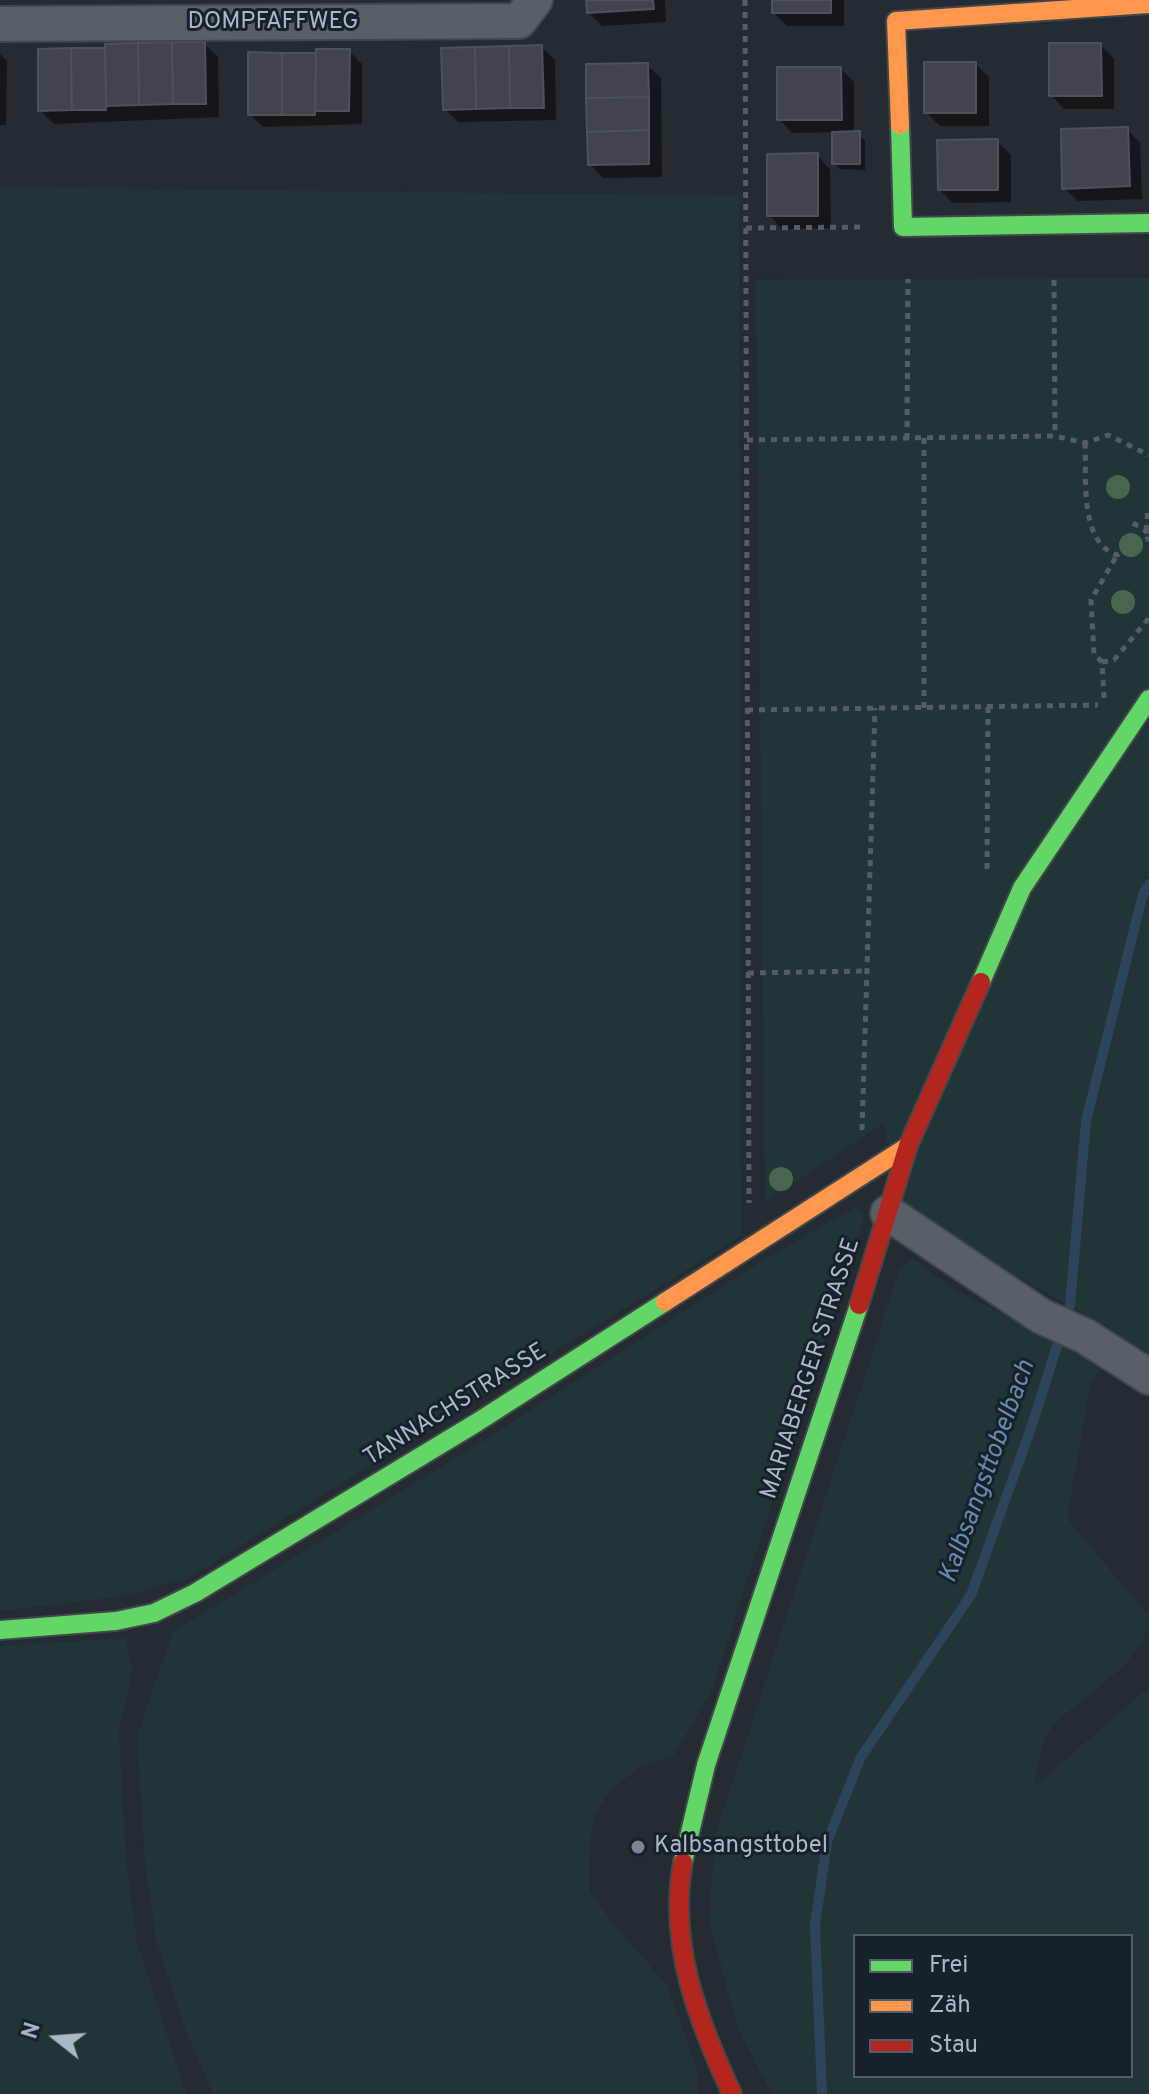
<!DOCTYPE html>
<html>
<head>
<meta charset="utf-8">
<style>
	body { margin:0 }
	#map { position:relative; width:1149px; height:2094px; overflow:hidden; background:#242b31; font-family:Overpass,sans-serif }
	canvas { display:block }
	.legend { position:absolute; left:853px; top:1934px; width:280px; height:144px; box-sizing:border-box; background:#17212c; border:2px solid #525d69; margin:0; padding:10px 14px; list-style:none; font-size:24px; color:#abb7c5 }
	.legend li { display:flex; align-items:center; gap:16px; height:40px }
	.legend b { width:40px; border:2px solid #525d69 }
	.north { position:absolute; left:16px; top:1998px; width:80px; height:80px; -webkit-text-stroke:6px #17212c; paint-order:stroke; rotate:287deg; font-size:22px; font-weight:700; line-height:32px; text-align:center; color:#abb7c5 }
	.north::after { content:''; display:block; margin:auto; width:28px; height:36px; background:#abb7c5; clip-path:polygon(50% 0,100% 100%,50% 72%,0 100%) }
</style>
</head>
<body>
<div id="map">
<canvas width="1149" height="2094"></canvas>
<ul class="legend">
<li><b style="height:10px;background:#63d668"></b>Frei</li>
<li><b style="height:10px;background:#ff974d"></b>Zäh</li>
<li><b style="height:10px;background:#b3261e"></b>Stau</li>
</ul>
<div class="north">N</div>
</div>
<script>
const g = document.querySelector('canvas').getContext('2d');
g.lineJoin = 'round';
function fill(path, color) { g.fillStyle = color; g.fill(path, 'evenodd'); }
function stroke(path, color, width, dash) { g.strokeStyle = color; g.lineWidth = width; g.lineCap = dash ? 'butt' : 'round'; g.setLineDash(dash || []); g.stroke(path); }
function write(font, color, halo, rows, align = 'center') {
  g.font = font + ' Overpass,sans-serif'; g.lineWidth = 6; g.setLineDash([]); g.textBaseline = 'middle'; g.strokeStyle = halo; g.fillStyle = color; for (const [text, x, y, turn = 0] of rows) {
    g.save(); g.translate(x, y); g.rotate((+turn || 0) * Math.PI / 180); g.textAlign = isNaN(turn) ? turn : align; if (halo) g.strokeText(text, 0, 0); g.fillText(text, 0, 0); g.restore();
  }
}
fill(new Path2D(`
	M0,187L739,196L741,1236L187,1579L118,1597L0,1611Z
	M1149,278V1359L1109,1328L899,1210L884,1123L765,1202L756,280Z
	M857,1206L864,1217L711,1692L674,1755L640,1767L610,1791L594,1817L589,1853V1890L615,1926L667,1985L697,2069V2094H213L185,2029L156,1939L145,1862L137,1735L173,1632L483,1441L760,1262Z
	M912,1258L955,1290L1103,1365L1090,1386L1067,1518L1149,1616C1149,1665 1074,1697 1048,1733C1039,1745 1038,1772 1034,1787L1149,1687V2094H772L737,2027L709,1919L715,1836L900,1268ZM855,1936H1131V2076H855Z
	M126,1638L132,1670L119,1733L126,1861L137,1942L186,2094H0V1646Z`), '#213537');
fill(new Path2D(`
	M587,0H665L666,22L602,26L588,12Z
	M774,0H844V26H787L774,13Z
	M205,44L218,57L219,117L54,124L40,110V51Z
	M1101,45L1114,59V109H1064L1051,95Z
	M541,47L555,60L556,120L458,122L445,109Z
	M349,51L362,64V124L263,127L250,114V54Z
	M0,54L7,61L6,125H0Z
	M975,64L989,77V126H940L926,112Z
	M647,65L661,78L662,177L603,178L590,164Z
	M841,69L854,82V133L865,140V170L840,169L834,163V132L792,133L779,119Z
	M1127,129L1140,143L1142,199L1078,201L1064,188Z
	M997,141L1011,155V202L953,203L940,190Z
	M817,155L830,169L831,228L782,229L769,215Z`), '#0007');
stroke(new Path2D(`
	M822,2094L815,1925L827,1842L861,1757L971,1595L1031,1428L1070,1305L1086,1121L1143,894L1149,884`), '#2d445a', 10);
const building = new Path2D(`
	M586,0H653L654,9L587,13Z
	M772,0H831V13H772Z
	M172,42H205L206,104H173Z
	M172,42L173,104L139,105L138,43Z
	M138,43L139,105L106,106L105,44Z
	M1049,43H1101L1102,96H1049Z
	M542,45L544,108H510L509,46Z
	M509,46L510,108L476,109L475,47Z
	M475,47L476,109L443,110L441,48Z
	M71,48H105L106,110H72Z
	M71,48L72,110L38,111V49Z
	M316,49H350L349,111H315Z
	M248,52L282,53V115H248Z
	M282,53H316L315,115H282Z
	M924,62H976V113H924Z
	M648,63L649,97L586,98V64Z
	M777,67H841L842,120H777Z
	M649,97V130L587,132L586,98Z
	M1128,127L1130,186L1062,189L1061,129Z
	M649,130V164L588,165L587,132Z
	M860,131V164H832V132Z
	M998,139V190H938L937,140Z
	M818,153V216H767V154Z`);
fill(building, '#3f454b');
stroke(building, '#4b525a', 2);
const street = new Path2D(`
	M0,24L519,21L535,0
	M888,1213L1041,1316L1085,1336L1149,1377`);
const fast = new Path2D(`
	M900,125L903,227L1149,223
	M981,982L1022,888L1149,699
	M0,1630L116,1621L154,1613L195,1593L476,1423L665,1302
	M683,1862L706,1765L859,1305`);
const slow = new Path2D(`
	M900,125L896,21L1149,4
	M665,1302L908,1146`);
const jam = new Path2D(`
	M859,1305L908,1146L981,982
	M683,1862C668,1946 698,2019 732,2094`);
stroke(street, '#42474c', 38);
stroke(fast, '#42474c', 22);
stroke(slow, '#42474c', 22);
stroke(jam, '#42474c', 22);
stroke(new Path2D(`
	M745,0L749,1203
	M746,228L865,227
	M1054,280L1055,436
	M907,439L908,279
	M747,440L1055,436L1085,443L1108,435L1149,455
	M1085,443C1087,475 1078,542 1117,555L1149,538
	M1133,523L1146,531L1148,538
	M1146,531L1148,510
	M1102,662L1114,660L1149,618
	M1104,698L1102,662L1094,654L1091,600L1117,555
	M924,708V438
	M747,710L1098,705
	M987,869L988,706
	M748,973L867,971
	M862,1130L875,708`), '#555d63', 5, [6, 6]);
stroke(street, '#585f67', 34);
stroke(fast, '#63d668', 18);
stroke(slow, '#ff974d', 18);
stroke(jam, '#b3261e', 18);
g.fillStyle = '#466650';
for (const [x, y] of [
	[1118,487],
	[1131,545],
	[1123,602],
	[781,1179]
]) { g.beginPath(); g.arc(x, y, 12, 0, 2 * Math.PI); g.fill(); }
for (const [x, y, r, color] of [
	[638,1847,8,"#7c8691"]
]) { const dot = new Path2D(); dot.arc(x, y, r, 0, 2 * Math.PI); g.fillStyle = color; g.fill(dot); stroke(dot, '#17212c', 3); }
write('24px', '#abb7c5', '#17212c', [
	["DOMPFAFFWEG",273,23],
	["MARIABERGER STRASSE",812,1369,-72],
	["TANNACHSTRASSE",456,1406,-32]
]);
write('24px', '#abb7c5', '#17212c', [
	["Kalbsangsttobel",654,1847]
], 'left');
write('italic 26px', '#698aab', '#17212c', [
	["Kalbsangsttobelbach",989,1472,-70]
]);
</script>
</body>
</html>
